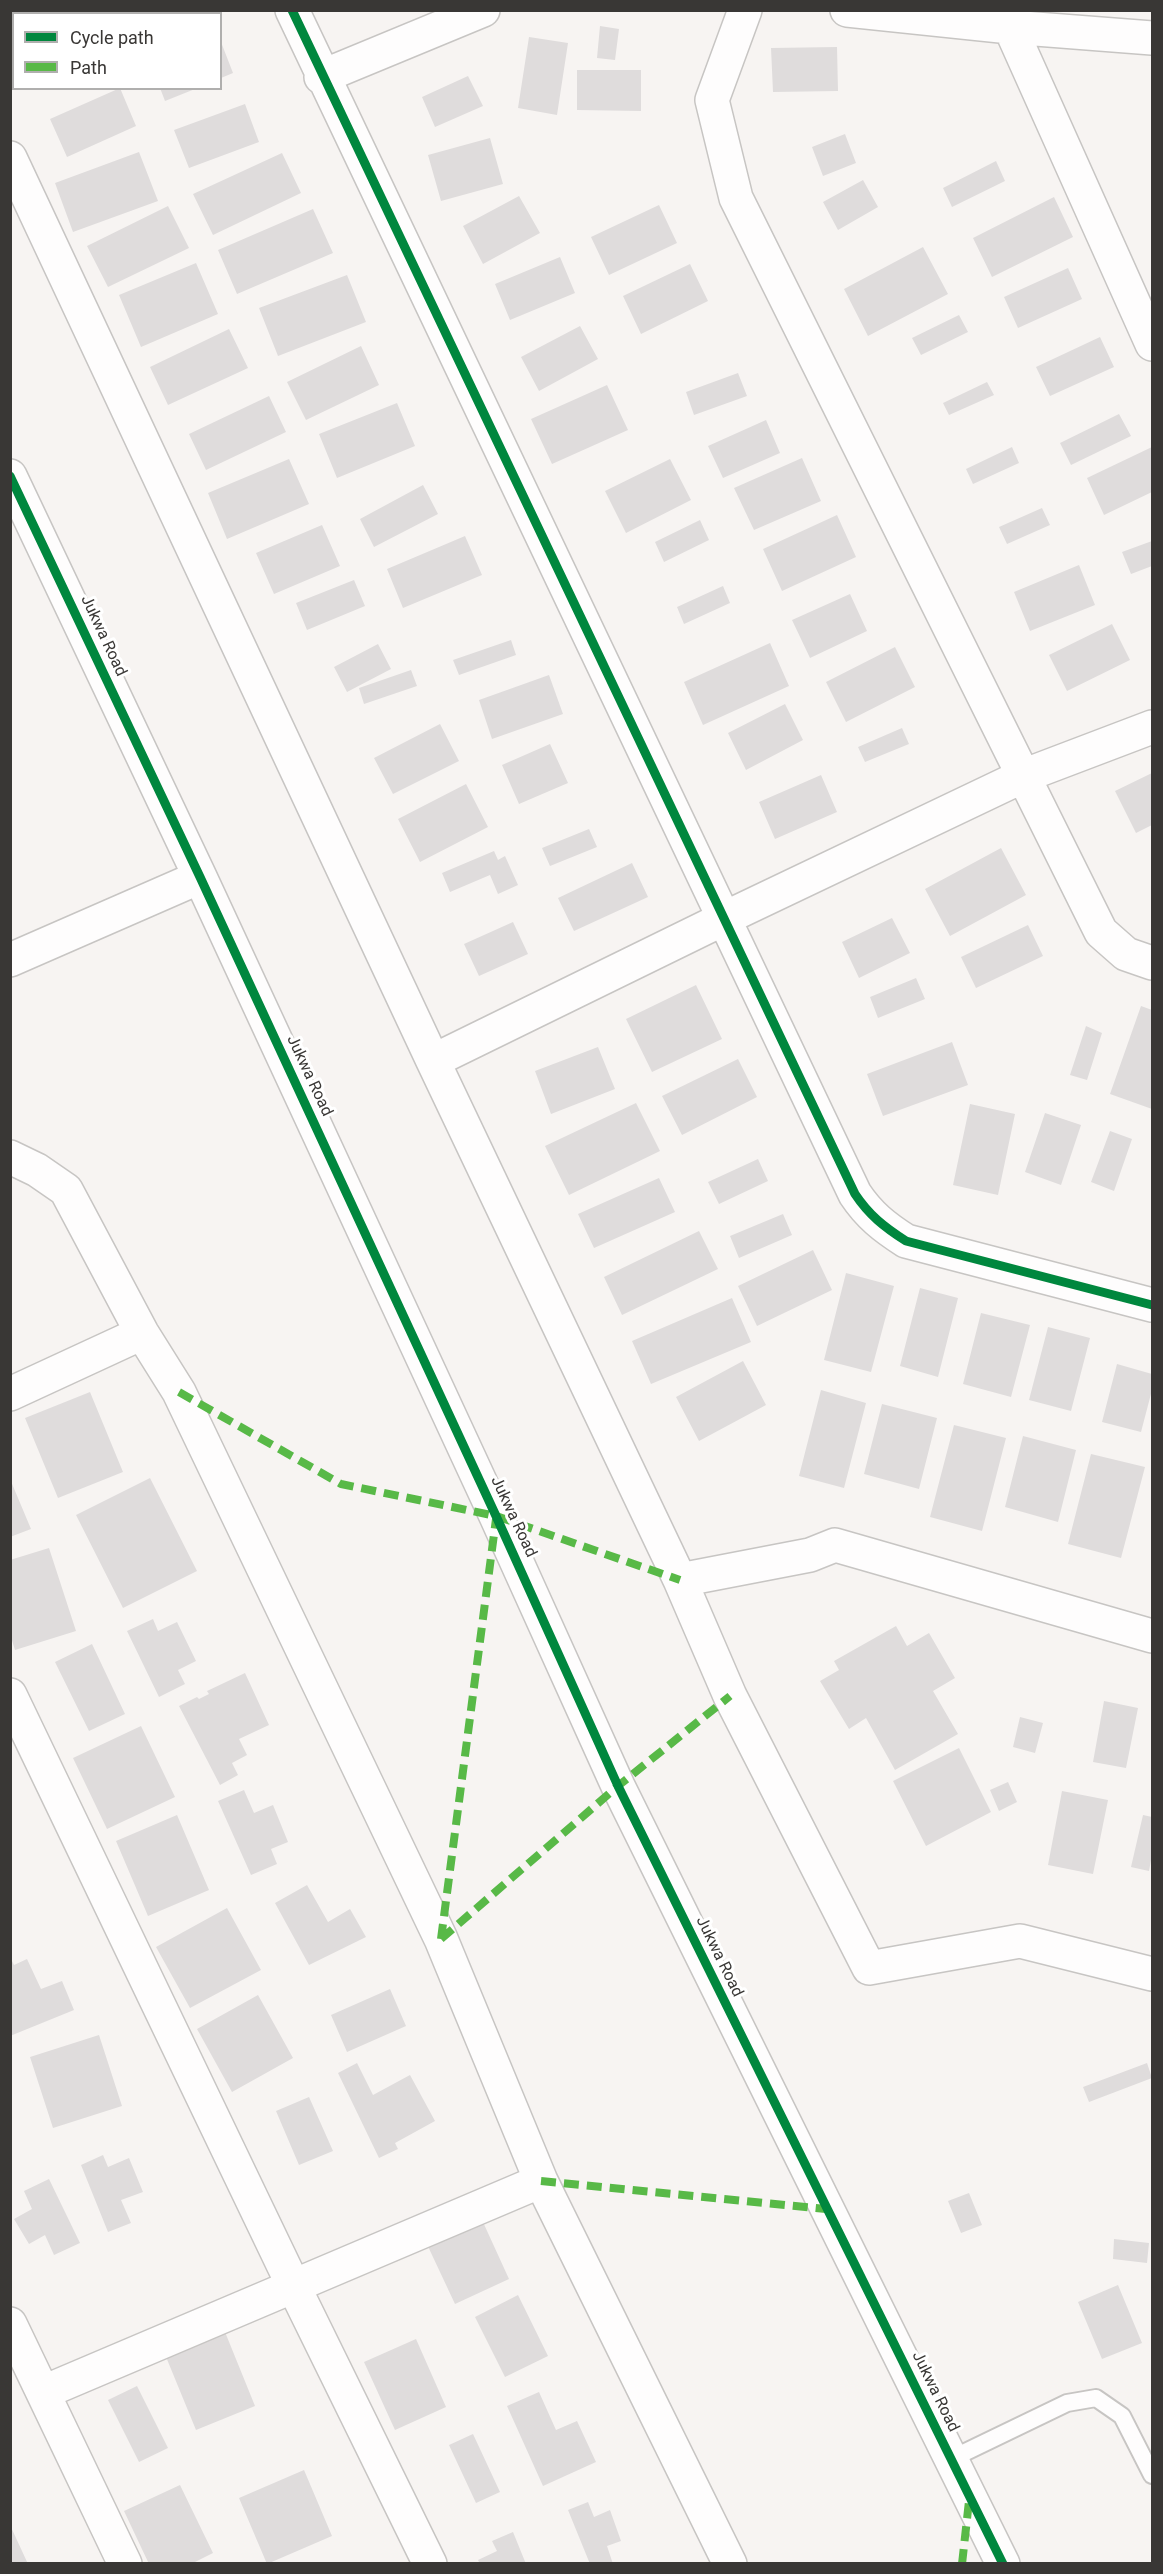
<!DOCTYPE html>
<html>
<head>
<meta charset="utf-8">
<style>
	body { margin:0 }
	#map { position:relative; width:1163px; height:2574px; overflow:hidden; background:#f7f4f2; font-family:Roboto,sans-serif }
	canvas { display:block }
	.frame { position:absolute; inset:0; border:12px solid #393735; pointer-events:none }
	.legend { position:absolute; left:12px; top:12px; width:210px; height:78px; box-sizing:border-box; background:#fff; border:2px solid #b0afae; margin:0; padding:8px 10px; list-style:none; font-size:18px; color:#393735 }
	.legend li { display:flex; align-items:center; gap:12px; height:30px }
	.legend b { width:30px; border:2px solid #b0afae }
</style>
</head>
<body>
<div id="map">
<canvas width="1163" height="2574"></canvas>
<div class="frame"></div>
<ul class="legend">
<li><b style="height:8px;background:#00873e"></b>Cycle path</li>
<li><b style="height:8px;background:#58b947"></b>Path</li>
</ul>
</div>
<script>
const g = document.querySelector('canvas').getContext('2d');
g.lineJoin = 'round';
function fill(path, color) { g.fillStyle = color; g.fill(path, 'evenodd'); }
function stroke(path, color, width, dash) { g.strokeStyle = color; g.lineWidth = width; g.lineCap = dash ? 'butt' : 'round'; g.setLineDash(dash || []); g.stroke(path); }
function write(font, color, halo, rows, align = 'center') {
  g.font = font + ' Roboto,sans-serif'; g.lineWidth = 6; g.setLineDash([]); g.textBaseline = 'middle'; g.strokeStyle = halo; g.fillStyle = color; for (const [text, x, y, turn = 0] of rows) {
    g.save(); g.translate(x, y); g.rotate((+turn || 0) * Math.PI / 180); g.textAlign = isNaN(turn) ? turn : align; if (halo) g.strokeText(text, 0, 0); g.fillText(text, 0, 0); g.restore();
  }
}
fill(new Path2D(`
	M10,10H56L50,14H14V33L10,35Z
	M124,10H180L182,14H125Z
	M600,26L619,29L615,60L597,58Z
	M529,37L568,43L557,115L518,108Z
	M221,42L233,73L221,78Z
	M837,47L838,91L773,92L771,48Z
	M577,70H641V111L577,110Z
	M468,76L483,106L435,127L422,97Z
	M120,88L136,126L67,157L50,119Z
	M160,88H195V89L165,101Z
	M245,104L259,142L189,168L174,130Z
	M845,134L856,163L823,176L812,147Z
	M490,138L503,184L441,201L428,155Z
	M139,152L158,201L73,232L55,183Z
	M282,153L301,193L213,235L193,194Z
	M996,161L1005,181L952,207L943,188Z
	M863,180L878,207L838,230L823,202Z
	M519,196L540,233L483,264L463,226Z
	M1054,197L1073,237L992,277L973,238Z
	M659,205L677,243L609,275L591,237Z
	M168,206L189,248L108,287L87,246Z
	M313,209L333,253L237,294L218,250Z
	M923,247L948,294L868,336L844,289Z
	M560,257L575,293L510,320L495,284Z
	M196,263L218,314L141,347L119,295Z
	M690,264L708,301L641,334L623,296Z
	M1068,268L1082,299L1018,328L1004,297Z
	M347,275L366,322L278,356L259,308Z
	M959,315L968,332L921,355L912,338Z
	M580,326L598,359L539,391L521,357Z
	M229,329L248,368L168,405L150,367Z
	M1100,337L1114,367L1050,396L1036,367Z
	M361,346L379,385L306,420L287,382Z
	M738,373L747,396L694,415L686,392Z
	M987,382L994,395L949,415L943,403Z
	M607,385L628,430L552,464L531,419Z
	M269,396L286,432L206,470L189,434Z
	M397,403L415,446L337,478L319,434Z
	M1119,414L1131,436L1071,465L1060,443Z
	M766,420L780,453L723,478L708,446Z
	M1012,447L1019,463L973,484L966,469Z
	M1152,447V492L1104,515L1087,478Z
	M802,458L821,501L754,530L734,488Z
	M289,459L309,504L227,539L208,493Z
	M670,459L691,500L626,533L605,491Z
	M423,485L438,514L374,547L360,519Z
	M1042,508L1050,525L1007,544L999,527Z
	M837,515L856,557L782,591L763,549Z
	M700,520L709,540L664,562L655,542Z
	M322,525L340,566L274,594L256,553Z
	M465,536L482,575L403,608L387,569Z
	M1152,541V566L1131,574L1122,552Z
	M1079,565L1095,605L1030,631L1014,592Z
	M354,580L365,606L307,630L296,603Z
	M723,586L730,603L684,624L677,607Z
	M850,594L867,631L810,658L792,620Z
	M1112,624L1130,660L1067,691L1049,655Z
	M511,640L516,655L459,675L453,660Z
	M770,643L789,686L703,725L684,682Z
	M378,644L391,669L347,692L334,667Z
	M895,647L915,687L846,722L826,682Z
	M411,670L417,686L364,704L359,688Z
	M549,675L563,714L492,739L479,700Z
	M785,704L803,740L746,770L728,733Z
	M440,724L459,761L393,794L374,758Z
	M902,728L909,744L865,762L858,747Z
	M550,744L568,783L519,804L502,765Z
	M1152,773V825L1136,833L1115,791Z
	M821,775L837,812L775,839L759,802Z
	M466,784L488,827L420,862L398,819Z
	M589,829L597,847L550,866L542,848Z
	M1001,848L1026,895L950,936L925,889Z
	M494,851L498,860L505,856L518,885L498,894L490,875L450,892L442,873Z
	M632,863L648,897L574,931L558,898Z
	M892,918L910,953L859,978L842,942Z
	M513,922L528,954L479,976L464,944Z
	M1028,925L1043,956L976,988L961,957Z
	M916,978L925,999L878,1018L870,997Z
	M696,985L722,1039L652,1072L626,1019Z
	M1141,1006L1152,1010V1109L1110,1094Z
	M1086,1026L1102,1033L1087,1080L1070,1075Z
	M952,1042L968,1085L883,1116L867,1074Z
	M598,1047L615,1089L551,1114L535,1071Z
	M738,1059L757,1097L682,1135L662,1096Z
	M636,1103L660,1151L569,1195L545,1146Z
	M970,1104L1015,1114L998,1195L953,1185Z
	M1045,1113L1081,1125L1061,1185L1025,1172Z
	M1110,1131L1132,1139L1114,1191L1091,1182Z
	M758,1159L768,1181L719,1204L708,1182Z
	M659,1178L675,1212L594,1248L578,1214Z
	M783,1214L792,1235L739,1258L730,1236Z
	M699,1231L718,1269L622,1315L604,1277Z
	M813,1250L832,1290L757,1326L738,1286Z
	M846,1273L894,1286L871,1372L824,1360Z
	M920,1288L958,1298L938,1377L900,1366Z
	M732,1298L751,1342L651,1384L632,1341Z
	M981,1313L1030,1325L1011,1397L963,1384Z
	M1048,1327L1090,1338L1071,1411L1029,1400Z
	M743,1361L766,1405L699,1441L676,1397Z
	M1117,1364L1152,1374V1390L1141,1432L1102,1422Z
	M821,1390L866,1403L844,1488L799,1476Z
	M90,1392L123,1472L58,1498L25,1418Z
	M882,1404L937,1418L919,1489L864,1474Z
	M954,1425L1006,1438L982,1531L930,1517Z
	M1023,1436L1076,1450L1058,1522L1005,1507Z
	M1091,1454L1145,1467L1121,1558L1068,1544Z
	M150,1478L197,1571L123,1608L76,1515Z
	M10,1479L31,1529L10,1537Z
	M49,1548L76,1631L15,1650L10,1634V1560Z
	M153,1619L158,1631L177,1622L196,1661L178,1670L185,1684L159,1697L127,1631Z
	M896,1626L907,1646L929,1633L955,1678L933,1691L958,1734L895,1770L866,1718L849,1729L820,1681L839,1670L834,1661Z
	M92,1644L125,1714L89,1731L55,1662Z
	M245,1673L269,1725L239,1739L247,1755L232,1763L238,1775L220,1785L179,1706L197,1697L199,1699L209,1694L207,1691Z
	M1104,1701L1138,1708L1126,1768L1093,1762Z
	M1020,1717L1043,1723L1035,1753L1013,1747Z
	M141,1726L175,1797L107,1829L73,1758Z
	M959,1748L991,1812L926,1846L893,1781Z
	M1008,1782L1017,1802L999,1811L990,1790Z
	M244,1790L254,1813L273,1805L288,1842L271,1849L277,1864L251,1875L218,1801Z
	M1062,1791L1108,1800L1093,1874L1048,1865Z
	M177,1815L209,1890L148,1916L116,1841Z
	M1143,1815L1152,1817V1855L1149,1871L1131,1867Z
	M307,1885L328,1922L350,1909L366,1937L309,1965L275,1903Z
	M227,1908L261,1970L190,2008L156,1947Z
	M10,1957L14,1965L27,1959L41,1989L62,1981L74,2010L10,2036Z
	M390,1989L406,2026L347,2052L331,2015Z
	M258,1995L293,2058L232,2092L197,2029Z
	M99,2035L122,2106L53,2128L30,2057Z
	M357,2063L373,2095L410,2075L435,2121L395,2143L398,2149L379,2158L338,2073Z
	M1147,2063L1152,2078L1089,2102L1083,2087Z
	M309,2097L333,2151L299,2165L276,2111Z
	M103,2155L108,2167L129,2158L143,2192L121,2200L131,2223L108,2232L81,2165Z
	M49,2179L80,2243L54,2255L45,2235L29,2244L14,2219L32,2209L24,2191Z
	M969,2193L982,2225L961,2233L948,2201Z
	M472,2198L509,2279L455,2304L417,2223Z
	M1114,2239L1149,2243L1147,2263L1113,2259Z
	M1118,2285L1142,2343L1102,2359L1078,2302Z
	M518,2295L548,2356L505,2377L475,2317Z
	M223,2327L255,2406L196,2430L164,2352Z
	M416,2339L446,2407L395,2430L364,2362Z
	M137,2386L168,2448L139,2462L108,2400Z
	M539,2392L556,2430L577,2421L596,2462L543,2486L507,2406Z
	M473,2434L500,2492L476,2503L449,2445Z
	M304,2470L332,2536L267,2564L239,2498Z
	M180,2485L213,2553L191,2564H149L124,2511Z
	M588,2502L594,2517L610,2510L621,2541L607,2546L613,2564H590L568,2510Z
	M10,2525L28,2564H10Z
	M513,2532L526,2564H480L478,2560L497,2551L492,2541Z`), '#dfdcdc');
const service = new Path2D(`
	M951,2459L1067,2403L1096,2398L1122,2416L1152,2475`);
const minor = new Path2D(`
	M292,10L855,1194C869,1215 884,1227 906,1241L1152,1305
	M745,10L712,100L736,198L1101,932L1126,954L1152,963
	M847,10L1010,27L1152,38
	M1010,27L1152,344
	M321,77L483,10
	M10,158L433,1061L680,1580L730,1696L869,1968L1020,1941L1152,1974
	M433,1061L723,919L1023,776L1152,727
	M10,1157L37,1170L66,1190L142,1333L179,1392L441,1939L541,2181L730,2564
	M10,1394L142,1333
	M680,1580L810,1555L835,1545L1152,1636
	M10,1695L293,2285L430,2564
	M10,2324L125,2564
	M44,2392L541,2181`);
const tertiary = new Path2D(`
	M10,476L200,877L496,1516L618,1786L1003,2564
	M10,960L200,877`);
stroke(service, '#c7c5c3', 20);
stroke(minor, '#c7c5c3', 36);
stroke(tertiary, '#c7c5c3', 36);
stroke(service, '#fefdfd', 16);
stroke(minor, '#fefdfd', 33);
stroke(tertiary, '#fefdfd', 33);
stroke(new Path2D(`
	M179,1392L341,1484L496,1516L680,1580
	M441,1939L496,1519
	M441,1939L618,1786L730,1696
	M541,2181L826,2209
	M962,2564L969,2501`), '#58b947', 8, [15, 8]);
stroke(new Path2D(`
	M292,10L855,1194C869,1215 884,1227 906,1241L1152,1305
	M10,476L200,877L496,1516L618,1786L1003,2564`), '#00873e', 9);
write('16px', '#393735', '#fff', [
	["Jukwa Road",103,636,65],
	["Jukwa Road",309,1076,65],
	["Jukwa Road",513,1517,65],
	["Jukwa Road",719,1957,64],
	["Jukwa Road",935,2392,64]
]);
</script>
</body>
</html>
